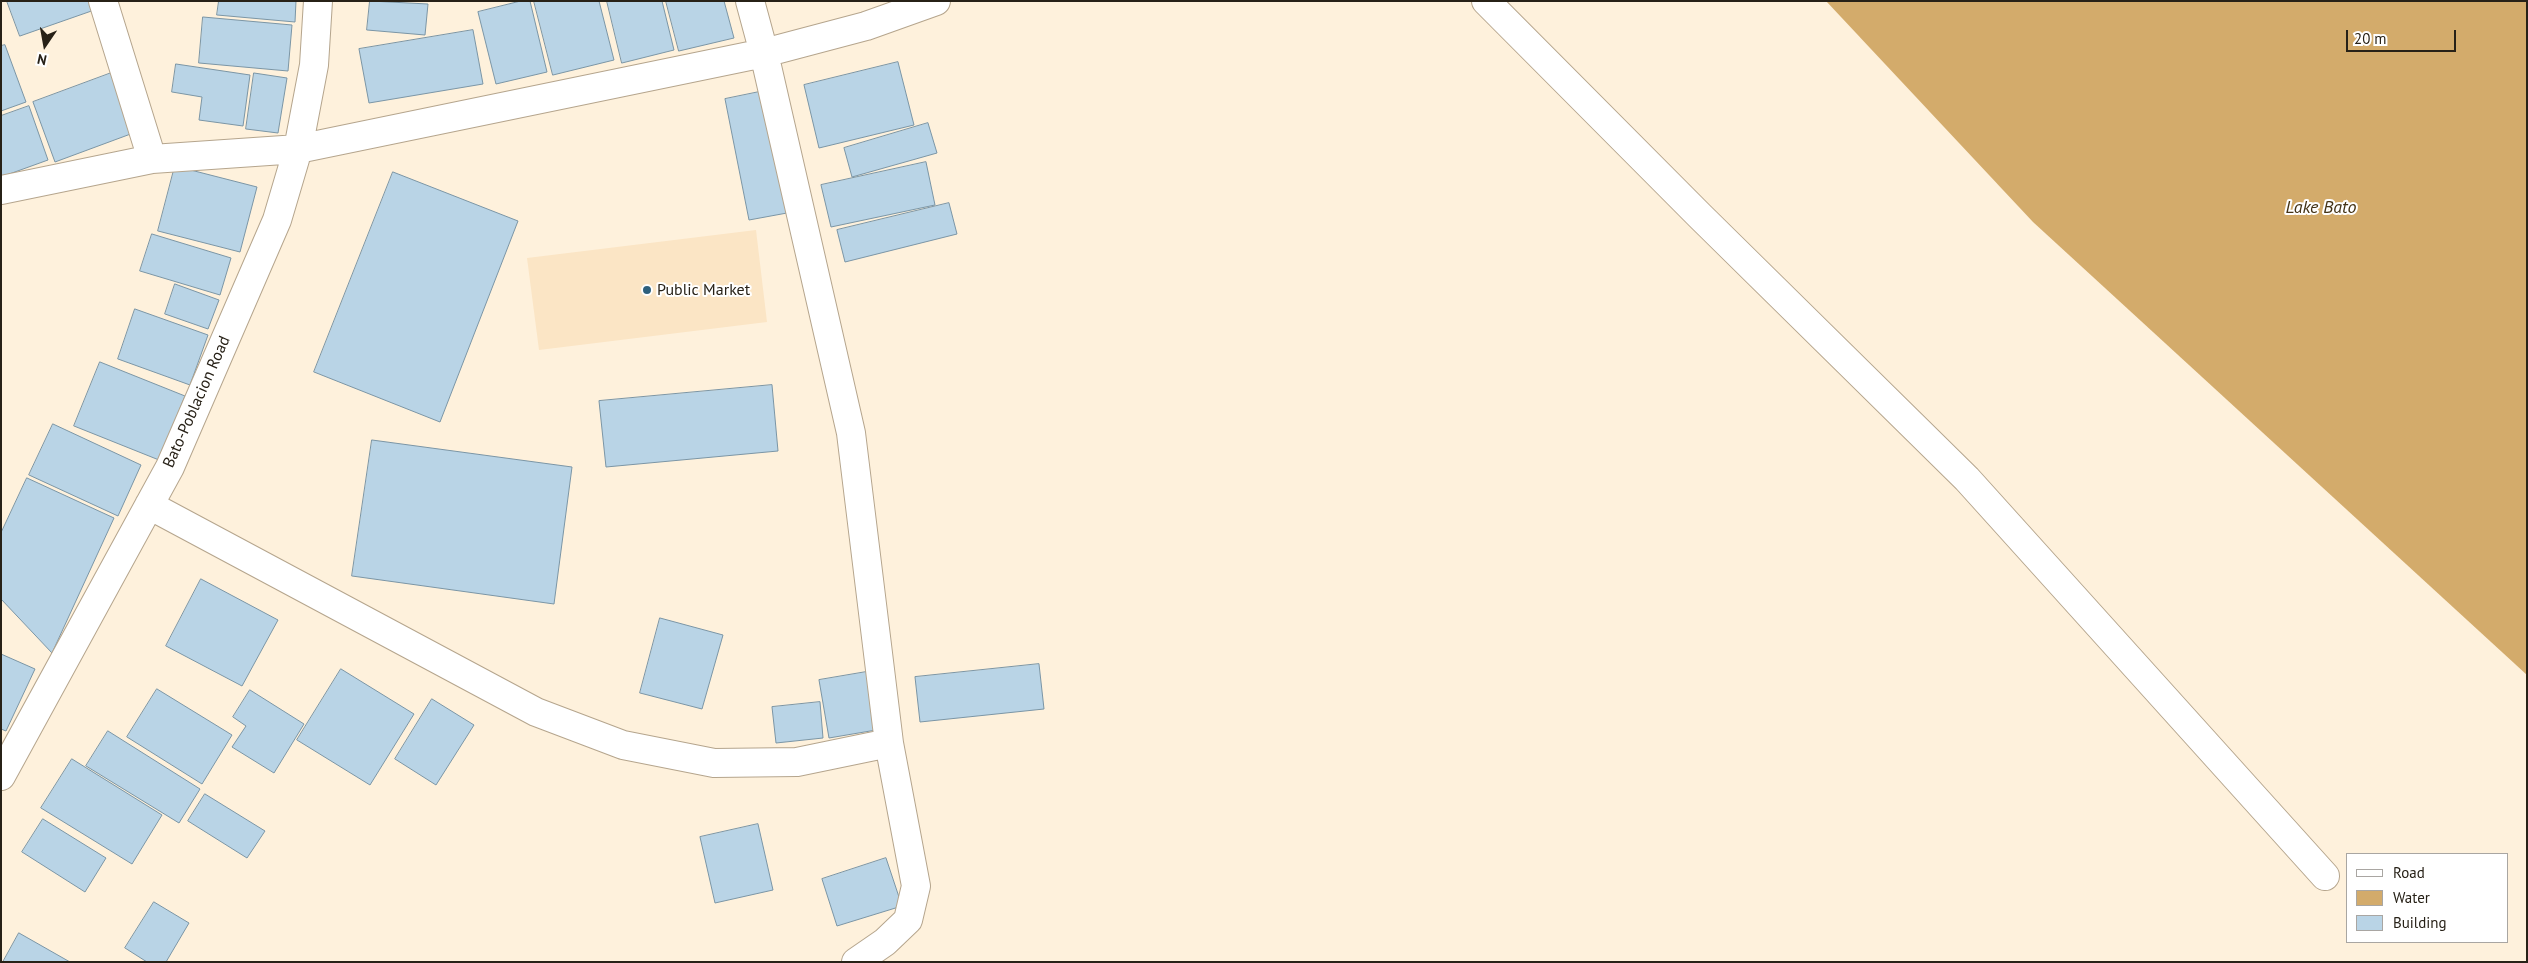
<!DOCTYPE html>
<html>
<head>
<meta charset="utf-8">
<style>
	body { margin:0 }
	#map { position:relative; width:2528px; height:963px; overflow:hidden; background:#fef1dc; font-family:"PT Sans",sans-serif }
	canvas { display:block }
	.frame { position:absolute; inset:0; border:2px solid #272117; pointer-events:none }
	.legend { position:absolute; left:2346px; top:853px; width:162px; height:90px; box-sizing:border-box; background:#fff; border:1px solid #a9a6a2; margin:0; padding:6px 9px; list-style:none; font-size:15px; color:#272117 }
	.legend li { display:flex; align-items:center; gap:10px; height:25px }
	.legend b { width:25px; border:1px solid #a9a6a2 }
	.north { position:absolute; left:20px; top:20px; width:50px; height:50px; -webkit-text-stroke:4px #fff; paint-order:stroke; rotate:192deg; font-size:14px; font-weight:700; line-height:20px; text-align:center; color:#272117 }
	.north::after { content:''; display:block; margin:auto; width:18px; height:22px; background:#272117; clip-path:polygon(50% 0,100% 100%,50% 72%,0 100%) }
	.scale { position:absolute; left:2346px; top:30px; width:110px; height:22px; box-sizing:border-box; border:2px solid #272117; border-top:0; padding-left:6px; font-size:15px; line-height:18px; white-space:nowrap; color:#272117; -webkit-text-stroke:4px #fff; paint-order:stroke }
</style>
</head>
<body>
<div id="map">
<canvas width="2528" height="963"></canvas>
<div class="frame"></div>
<ul class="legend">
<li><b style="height:6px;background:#fff"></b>Road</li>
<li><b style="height:14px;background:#d3ab6b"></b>Water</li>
<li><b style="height:14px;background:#b9d4e6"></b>Building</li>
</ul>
<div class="north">N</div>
<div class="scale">20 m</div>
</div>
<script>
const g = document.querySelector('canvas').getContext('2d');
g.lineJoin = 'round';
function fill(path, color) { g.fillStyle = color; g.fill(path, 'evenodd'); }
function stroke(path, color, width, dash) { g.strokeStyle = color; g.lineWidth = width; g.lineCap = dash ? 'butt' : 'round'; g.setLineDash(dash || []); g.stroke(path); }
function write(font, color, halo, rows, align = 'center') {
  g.font = font + ' "PT Sans",sans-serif'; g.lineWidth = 4; g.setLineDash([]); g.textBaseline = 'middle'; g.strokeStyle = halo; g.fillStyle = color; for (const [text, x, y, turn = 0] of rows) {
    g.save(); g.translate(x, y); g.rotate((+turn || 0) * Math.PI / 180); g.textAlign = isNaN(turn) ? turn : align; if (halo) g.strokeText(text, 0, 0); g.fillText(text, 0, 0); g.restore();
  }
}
fill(new Path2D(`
	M756,230L767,322L539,350L527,258Z`), '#fbe5c5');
fill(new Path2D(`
	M1826,1H2527V675L2033,222Z`), '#d3ab6b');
const building = new Path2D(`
	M7,1H97L100,8L20,36Z
	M219,1H296L295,22L217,15Z
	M370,1L428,4L425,35L367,30Z
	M521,1H530L547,72L496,84L478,12Z
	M534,1H599L614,60L553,75Z
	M607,1H662L674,50L622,63Z
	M666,1H724L734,38L679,51Z
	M203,17L292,25L288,71L199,63Z
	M473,30L483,84L369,103L359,49Z
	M5,45L26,102L1,111V46Z
	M898,62L914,125L819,148L804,85Z
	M176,64L250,75L243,126L199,120L202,97L172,92Z
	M114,72L136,132L55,162L33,102Z
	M254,73L287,78L278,133L246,129Z
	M764,91L787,213L749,220L725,99Z
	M29,106L48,160L1,177V116Z
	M928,123L937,153L852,177L844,148Z
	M926,162L935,205L831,227L821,185Z
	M175,166L257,187L240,252L158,231Z
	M393,172L518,221L440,422L314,372Z
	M949,203L957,234L845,262L837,230Z
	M152,234L231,258L220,295L140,271Z
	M175,284L219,300L208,329L165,314Z
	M135,309L208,335L190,385L118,359Z
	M100,362L185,396L159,460L74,426Z
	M772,385L778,451L606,467L599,401Z
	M53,424L141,465L118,516L29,475Z
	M372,440L572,467L554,604L352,576Z
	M27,478L114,518L52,653L1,599V533Z
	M201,579L278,620L242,686L166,646Z
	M660,618L723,635L702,709L640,693Z
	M1,654L35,669L6,731L1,729Z
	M1039,664L1044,709L920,722L915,677Z
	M341,669L414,714L370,785L297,740Z
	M872,671L882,729L829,738L819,680Z
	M157,689L232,735L202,784L127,737Z
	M250,690L304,724L274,773L232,747L246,726L233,717Z
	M432,699L474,725L436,785L395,759Z
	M820,702L823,738L776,743L772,707Z
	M108,731L200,789L179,823L86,766Z
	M72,759L162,815L132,864L41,808Z
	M205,794L265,831L247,858L188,821Z
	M43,819L106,858L85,892L22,852Z
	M758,824L773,890L715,903L700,837Z
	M886,858L902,906L837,926L822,879Z
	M154,902L189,923L166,962H147L125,948Z
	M19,933L70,962H3Z`);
fill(building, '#b9d4e6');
stroke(building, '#7b95a5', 1);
const minor = new Path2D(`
	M103,1L152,159
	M750,1L764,53L851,433L889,743L916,886L908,920L885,942L856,962
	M1486,1L1700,216L1967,479L2325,876
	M1,190L152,159L298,149L764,53L866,26L936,1
	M149,505L536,712L623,745L714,763L797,762L889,743
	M1,776L170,467L277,220L298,149L314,65L318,1`);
stroke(minor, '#b5a58d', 30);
stroke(minor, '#fff', 28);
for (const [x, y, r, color] of [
	[647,290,5,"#2e607d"]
]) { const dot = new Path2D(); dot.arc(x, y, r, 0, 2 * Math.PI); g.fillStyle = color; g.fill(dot); stroke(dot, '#fff', 2); }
write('16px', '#272117', '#fff', [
	["Public Market",657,290]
], 'left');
write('16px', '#272117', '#fff', [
	["Bato-Poblacion Road",197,402,-66]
]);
write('italic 18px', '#443316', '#fff', [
	["Lake Bato",2321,208]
]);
</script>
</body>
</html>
